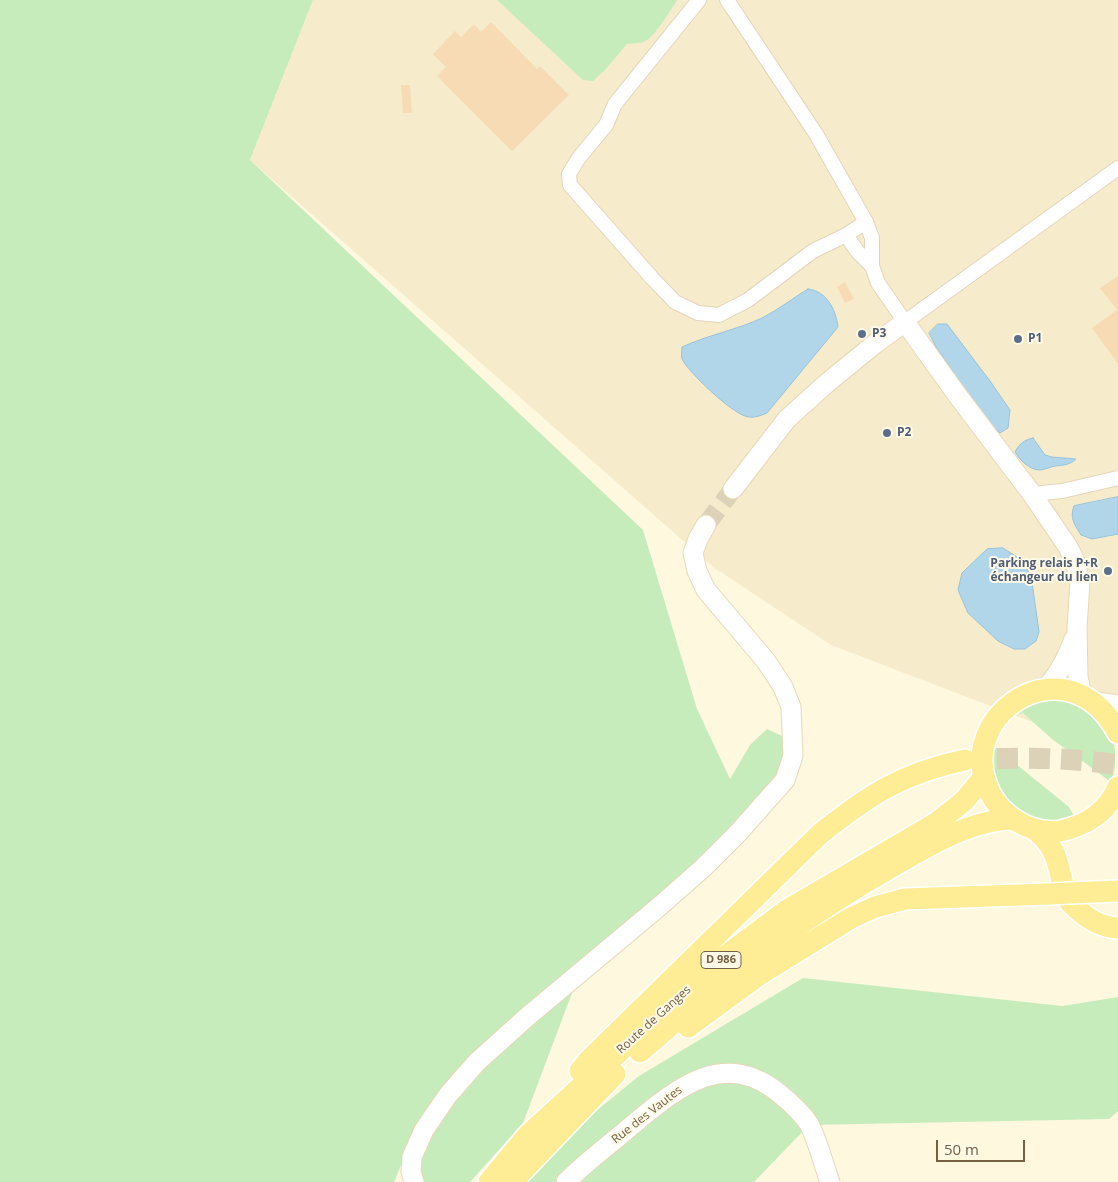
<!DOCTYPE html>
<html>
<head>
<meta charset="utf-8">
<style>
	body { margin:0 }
	#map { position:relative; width:1118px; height:1182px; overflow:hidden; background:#fef8de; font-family:"Open Sans",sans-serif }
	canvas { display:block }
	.scale { position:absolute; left:936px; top:1140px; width:89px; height:22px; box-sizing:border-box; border:2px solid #766045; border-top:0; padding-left:6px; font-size:15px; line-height:18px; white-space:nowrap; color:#766045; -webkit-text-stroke:4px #fffae7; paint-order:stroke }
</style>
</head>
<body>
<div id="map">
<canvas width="1118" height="1182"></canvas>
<div class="scale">50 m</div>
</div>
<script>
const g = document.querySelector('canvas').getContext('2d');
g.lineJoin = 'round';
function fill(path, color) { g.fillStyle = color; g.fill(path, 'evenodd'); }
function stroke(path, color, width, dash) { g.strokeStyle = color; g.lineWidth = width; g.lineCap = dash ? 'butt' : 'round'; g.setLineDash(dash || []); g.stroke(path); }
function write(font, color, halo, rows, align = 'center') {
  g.font = font + ' "Open Sans",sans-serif'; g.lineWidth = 4; g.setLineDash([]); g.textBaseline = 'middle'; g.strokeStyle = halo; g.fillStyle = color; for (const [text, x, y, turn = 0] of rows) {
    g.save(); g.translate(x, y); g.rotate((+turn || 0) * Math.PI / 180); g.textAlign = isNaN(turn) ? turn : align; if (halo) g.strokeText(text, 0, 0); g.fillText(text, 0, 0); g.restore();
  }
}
fill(new Path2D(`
	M313,0H1118V741L1056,731L831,645L713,567L250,160Z`), '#f6eccc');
fill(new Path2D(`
	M0,0H313L250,160L643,530L697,709L730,779L750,745L767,729L782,736L784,761L760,802L751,807L729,828L701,860L583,964L523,1123L470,1182H423L401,1165L394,1182H0Z
	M497,0H677C671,10 656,34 647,40C641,44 633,43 627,44L605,70L593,81L583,80Z
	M1048,699L1075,702L1100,718L1111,742L1114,744C1116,757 1116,769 1111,782L1052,739L1023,713L1020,714L1017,711L1033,702Z
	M995,747L1069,807L1075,818L1053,823L1024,816L1007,801V798C997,783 987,765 995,747Z
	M803,978L1062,1006L1118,997V1111L1109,1119L809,1125L754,1182H509L639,1076Z`), '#c6ecbc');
const water = new Path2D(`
	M808,289C827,291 836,310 838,327L767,413C760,416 752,419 745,416C731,412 688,372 682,359C681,355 682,351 682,347C708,335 736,330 762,318C778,310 793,298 808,289Z
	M938,324H947L990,381L1010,410L1008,428L1000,433L988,422L936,347L929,333Z
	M1033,438L1045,455L1052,457L1076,459C1070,465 1064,465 1055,466C1050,467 1044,470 1040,470C1029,470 1020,460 1015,452C1019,444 1024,440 1033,438Z
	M1118,497V534L1092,539L1081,535C1075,525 1069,518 1074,506Z
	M1003,548L1020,559L1031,575L1039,632L1036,641L1025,649H1014L998,641L968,613L958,590L962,573L987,549Z`);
fill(water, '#b2d6e9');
stroke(water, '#97c3db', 1);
fill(new Path2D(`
	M491,22L537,69L540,66L569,95L512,151L437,76L446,67L433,54L455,31L461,37L474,24L481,32Z
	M401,85H410L412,113H403Z
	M1118,276V364L1092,328L1117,310L1100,288Z
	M845,282L854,299L845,303L837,287Z`), '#f6dbb4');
stroke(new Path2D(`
	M706,525L733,489`), '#dcd2b8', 19, [19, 9]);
stroke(new Path2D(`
	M965,760C1016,757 1068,757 1118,765`), '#dcd2b8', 21, [21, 11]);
const street = new Path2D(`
	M699,0L615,104L606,125L578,159L569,174L570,185L652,278L675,302L698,313L719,315L748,300L813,251L846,235L866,222
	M727,0L816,134L866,222L872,238V266L878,283L905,322L1118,168
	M846,235L857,251L872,266
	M1032,494L1062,491L1118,478`);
const secondary = new Path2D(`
	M733,489L787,419L827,383L876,343L905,322L958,396L1032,494L1068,547L1075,561L1080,582L1077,628L1078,677L1082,696
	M1044,690C1059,675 1067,658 1074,639
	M1092,701L1118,705
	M414,1182L411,1172L412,1157L424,1130L448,1095L477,1062L527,1017L661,905L704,867L738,833L785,780L793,756L791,707L783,687L766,661L706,590L697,571L693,553L698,539L706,525
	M566,1182C586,1162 609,1145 630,1127C676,1089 723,1047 780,1094C791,1103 802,1113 809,1124C817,1138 824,1166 830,1182`);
const primary = new Path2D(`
	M1118,733C1111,720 1103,709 1091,701C1037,663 964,722 986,783C990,795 997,806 1007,814C1021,826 1041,834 1060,831C1085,826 1108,812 1118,787
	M1034,829C1062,851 1056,868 1067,897C1068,901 1071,903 1074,906C1087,919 1100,927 1118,928
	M1094,892L1118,891
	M688,1027L759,975L851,918L875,907L905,899L1048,894
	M640,1052C665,1031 689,1008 715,988C770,944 829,903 890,868C926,847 970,820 1012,819
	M580,1071L590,1059L820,834C869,795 902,773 965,760
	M489,1182L528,1135L719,961L787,910L936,823L964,801L984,777
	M512,1182L615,1074`);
stroke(street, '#e3d5ba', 16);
stroke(secondary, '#e8d8b7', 21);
stroke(primary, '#fff', 24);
stroke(street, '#fff', 14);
stroke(secondary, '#fff', 19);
stroke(primary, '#ffed95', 21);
const primaryBridge = new Path2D(`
	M1048,894L1094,892`);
stroke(primaryBridge, '#fff', 24, []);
stroke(primaryBridge, '#ffed95', 21);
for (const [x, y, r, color] of [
	[862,334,5,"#5c6f8a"],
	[1018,339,5,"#5c6f8a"],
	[887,433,5,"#5c6f8a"],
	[1108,571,5,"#5c6f8a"]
]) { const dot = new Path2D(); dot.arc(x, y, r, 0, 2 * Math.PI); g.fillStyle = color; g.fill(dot); stroke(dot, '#fffae7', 2); }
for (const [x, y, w] of [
	[721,960,40]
]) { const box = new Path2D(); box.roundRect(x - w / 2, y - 8.5, w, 17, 4); g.fillStyle = '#fffae7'; g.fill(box); stroke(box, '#766045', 1); }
write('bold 11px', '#766045', null, [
	["D 986",721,960]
]);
write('bold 12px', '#4e5e75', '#fffae7', [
	["P3",872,334],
	["P1",1028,339],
	["P2",897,433],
	["Parking relais P+R",1098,564,"right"],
	["échangeur du lien",1098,578,"right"]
], 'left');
write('12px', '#766045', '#fffae7', [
	["Route de Ganges",654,1020,-42],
	["Rue des Vautes",647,1115,-38]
]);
</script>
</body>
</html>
